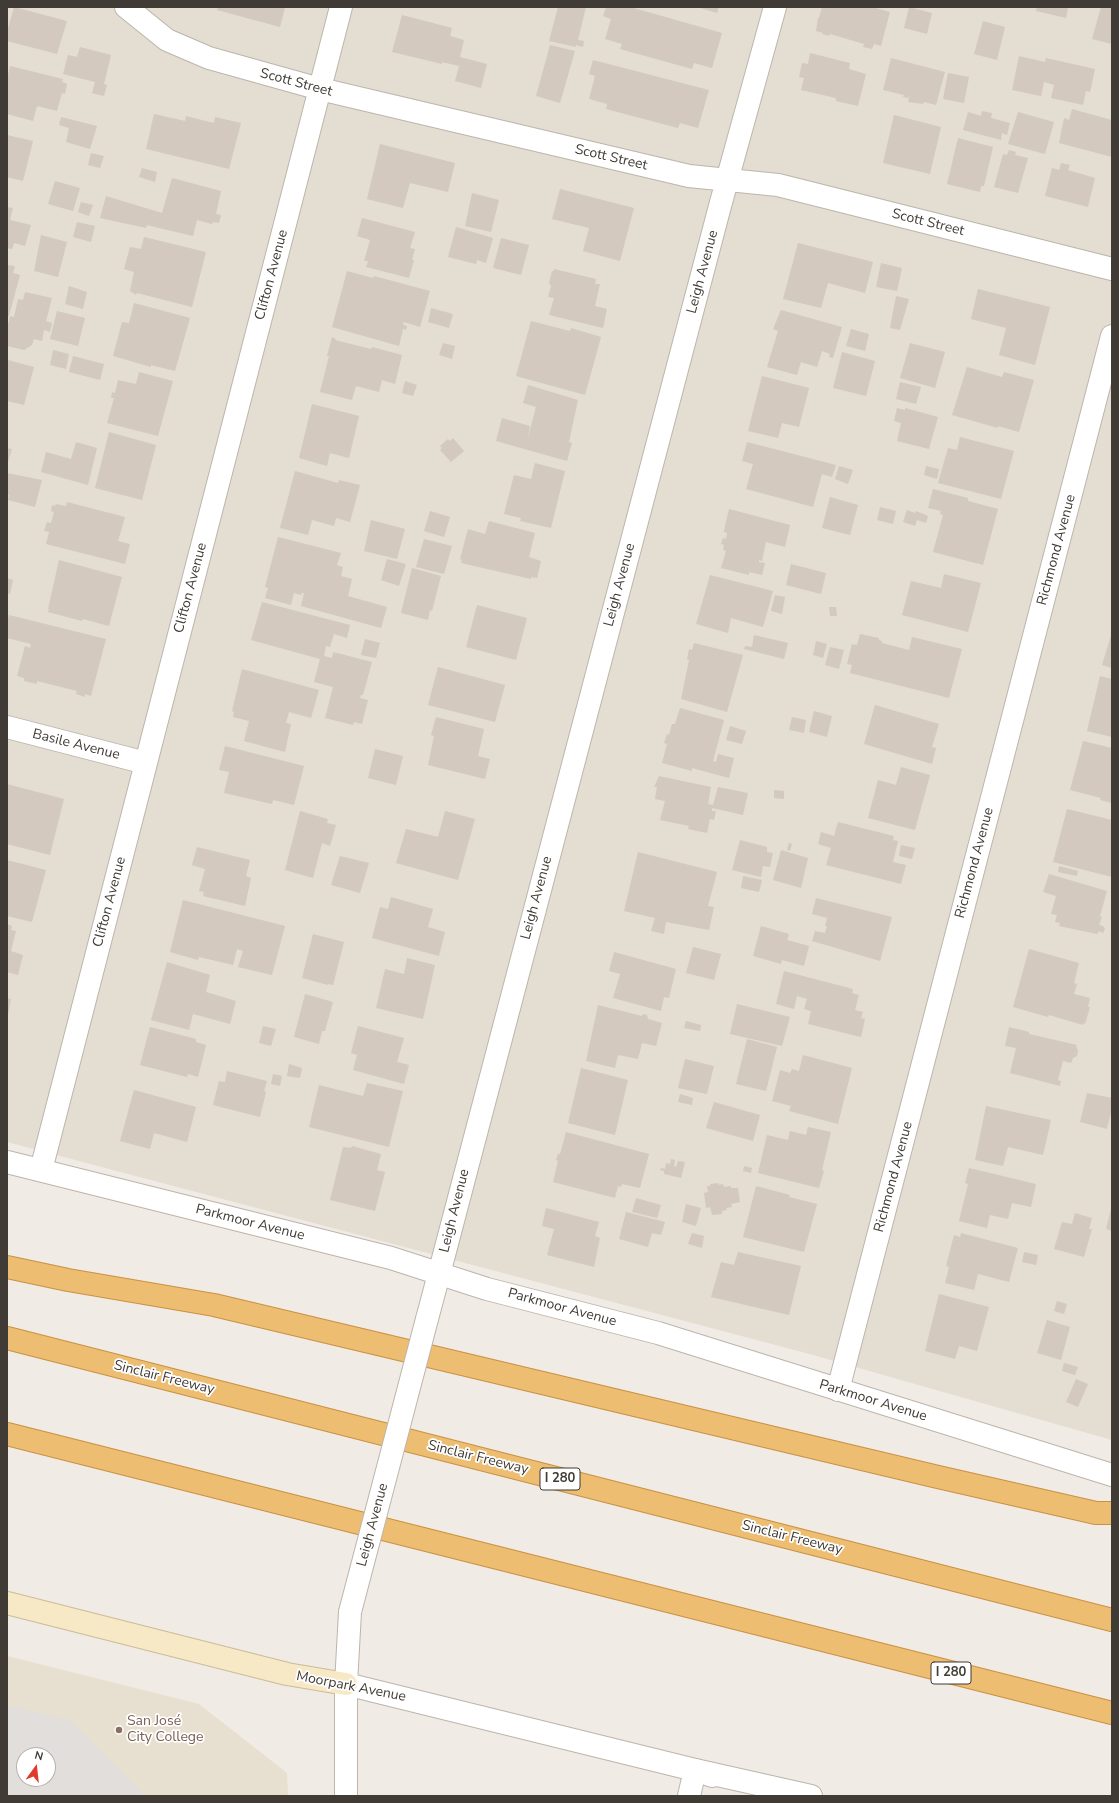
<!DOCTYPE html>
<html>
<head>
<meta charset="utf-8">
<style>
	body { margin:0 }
	#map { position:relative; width:1119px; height:1803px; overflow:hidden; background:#f0ebe4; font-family:"Nunito Sans",sans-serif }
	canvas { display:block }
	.frame { position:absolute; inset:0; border:8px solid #413b35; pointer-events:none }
	.north { position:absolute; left:16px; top:1747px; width:40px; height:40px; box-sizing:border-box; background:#fff; border:1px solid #b3b1ae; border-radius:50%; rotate:15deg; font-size:11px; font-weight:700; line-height:16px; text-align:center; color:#413b35 }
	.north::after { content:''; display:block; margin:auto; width:14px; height:18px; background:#e13a29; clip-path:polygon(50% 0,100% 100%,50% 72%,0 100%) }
</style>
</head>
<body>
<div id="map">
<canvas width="1119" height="1803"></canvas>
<div class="frame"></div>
<div class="north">N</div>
</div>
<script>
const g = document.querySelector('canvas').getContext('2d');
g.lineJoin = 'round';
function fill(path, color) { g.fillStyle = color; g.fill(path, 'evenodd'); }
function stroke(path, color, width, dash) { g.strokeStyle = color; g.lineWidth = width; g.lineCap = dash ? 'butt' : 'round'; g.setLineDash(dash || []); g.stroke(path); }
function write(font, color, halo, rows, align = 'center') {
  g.font = font + ' "Nunito Sans",sans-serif'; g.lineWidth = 3.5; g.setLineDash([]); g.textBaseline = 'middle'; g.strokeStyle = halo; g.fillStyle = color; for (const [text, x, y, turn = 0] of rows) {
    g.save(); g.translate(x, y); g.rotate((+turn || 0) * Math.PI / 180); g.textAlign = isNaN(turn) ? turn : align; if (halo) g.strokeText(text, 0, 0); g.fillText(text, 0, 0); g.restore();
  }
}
fill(new Path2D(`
	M7,7H1112V1440L806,1353L7,1142Z`), '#e3ddd2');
fill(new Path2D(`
	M7,1656L199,1704L287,1773L288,1796H7ZM24,1755H48V1779H24Z`), '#e7dfcf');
fill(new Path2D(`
	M7,1705L71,1721L146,1796H7ZM24,1755H48V1779H24Z`), '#e1dedc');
fill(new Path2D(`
	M14,7L67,21L57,54L7,41V32Z
	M218,7H285L280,27L217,10Z
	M558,7H586L578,40L584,41L583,47L576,45V47L549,41Z
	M606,7H630L722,33L712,68L694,63L692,69L620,49L622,44L605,39L611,19L603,16Z
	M697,7H719L717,13Z
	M822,7H872L890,12L881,46L874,44L872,49L863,47L864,44L830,34L829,36L822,34L823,33L816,31L818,18H819Z
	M909,7L932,13L927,34L904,28Z
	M1037,7H1068L1066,18L1036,11Z
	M1101,7H1112V44L1092,39Z
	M402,15L452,28L450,36L464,40L460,57L487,64L481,88L455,81L459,66L442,62V64L392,52Z
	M983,21L1005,27L997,60L974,54Z
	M550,45L575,51L560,103L536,96Z
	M80,47L111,55L104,84L107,85L104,96L92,93L95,82L63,74L68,55L77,57Z
	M810,53L850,63L849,69L866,74L858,106L836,101V98L801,90L804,78L799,77L802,63L808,64Z
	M1019,56L1045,62L1046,58L1095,69L1090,92L1086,91L1083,105L1051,98L1054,85L1044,82L1041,96L1012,90Z
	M891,58L945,72L936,105L924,102L923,104L908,102L910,95L908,98L903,97L904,95L883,90Z
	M593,60L709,90L698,128L680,123L678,128L606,109L607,104L589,99L595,76L589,74Z
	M10,66L63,79L62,82L67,84L65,94L62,93L57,111L37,106L33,121L7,114V79Z
	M948,73L969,77L964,103L943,99Z
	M1072,109L1112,120V157L1059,143L1064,118L1069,120Z
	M982,111L992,113L991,118L1010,123L1007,135L1002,133L1001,140L963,130L968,112L981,116Z
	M1018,112L1054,122L1045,154L1008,144Z
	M154,114L185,121L186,116L214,123L215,117L241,123L229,169L146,149Z
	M894,115L941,127L930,174L883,163Z
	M61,117L97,126L90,149L66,142L69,128L59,125Z
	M7,135L33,141L23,181L7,177Z
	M958,138L993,147L984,186H981L980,192L947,184Z
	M380,144L455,163L448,192L410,183L403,208L367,199Z
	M1009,150L1016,152L1015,155L1028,158L1018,193L994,187L1003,154L1007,155Z
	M91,153L104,156L100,168L88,165Z
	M1061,163L1070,165L1068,170L1095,178L1088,207L1045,196L1052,168L1059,170Z
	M142,168L157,172L155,182L139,177Z
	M172,178L221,191L216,214L221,215L219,223L213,222L212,224L197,220L193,236L159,228L147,225L146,228L100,218L106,196L162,213Z
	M55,181L80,188L73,211L48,204Z
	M560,189L634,208L620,261L583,251L589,228L552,219Z
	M472,193L499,200L491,232L465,226Z
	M81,202L93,205L89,216L78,212Z
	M7,207L13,208L10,220L31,225L25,246L14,243L12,249L7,248Z
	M362,218L415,232L410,248L415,249L412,260H414L409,278L366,267L368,261H364L370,240L357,236Z
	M77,222L95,226L91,242L73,237Z
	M456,227L493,238L486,263L477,260L476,264L448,257Z
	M41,235L67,242L58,277L34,271Z
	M144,237L206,252L192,307L137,293L136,295L130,291L134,272L124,269L130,247L141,249Z
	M501,238L529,245L521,275L493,268Z
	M798,243L873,262L865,293L828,283L821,308L783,299Z
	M881,263L902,268L897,291L876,287Z
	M7,265L15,266L13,273L20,275L9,316H7Z
	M554,269L596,279L595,284H600L595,306L607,309L603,328L549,315L554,298L548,297L551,286L549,283L552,271H554Z
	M347,271L373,278L374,276L430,291L420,327L404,322L403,325L407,326L406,330L403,329L399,346L332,327Z
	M69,286L87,292L83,309L65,304Z
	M978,289L1050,307L1035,365L999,355L1006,328L971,319Z
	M25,292L52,298L46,321L52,323L50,332L44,330L42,341L34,339L32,345L24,350L7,346V329L10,316L14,317L18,299L23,300Z
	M896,296L909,299L900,330L890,328Z
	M134,303L190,318L175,371L151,365V367L113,356L122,322L129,323Z
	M431,308L453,314L449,328L428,322Z
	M781,310L842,327L833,358L829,357L830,354L822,351L817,367L801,362L797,375L767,367L778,331L773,329Z
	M57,311L85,318L78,346L50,339Z
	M531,321L570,331L571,328L601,337L585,395L516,376Z
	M851,329L869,334L865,351L846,346Z
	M332,337L336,339L335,340L371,349L372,347L402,355L395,384L382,380L379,392L356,386L352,400L320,392L329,356H327Z
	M443,343L455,346L452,359L439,355Z
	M910,343L945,352L935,388L900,378Z
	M53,350L69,354L66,369L50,365Z
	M842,352L875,361L866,396L833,388Z
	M73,356L104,364L100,380L69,372Z
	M8,360L34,367L24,405L7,401Z
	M967,367L1002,377L1004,372L1034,380L1019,432L998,426V428L952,415Z
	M139,372L173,381L158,436L107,423L114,398H111L112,392L115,393L118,380L136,384Z
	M762,376L809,388L799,427L782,423L778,438L748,431Z
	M405,381L417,385L413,396L402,393Z
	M900,382L921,387L916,404L896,399Z
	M528,385L578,400L569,442L572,443L567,461L496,441L502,418L530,426L527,441L536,407L523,403Z
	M312,404L359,416L349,458L330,453L327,466L299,458Z
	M897,408L905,410V408L938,417L929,449L897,441L901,423L894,421Z
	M109,432L156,445L142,500L95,488Z
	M960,437L1014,451L1001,499L938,483L948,448L957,450Z
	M453,438L464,451L451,462L440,450L442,448L440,446L448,439L450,441Z
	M76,442L97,448L88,485L41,472L46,452L71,459Z
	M747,442L836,465L832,477L822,474L813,507L746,489L753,464L742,461Z
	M7,448L12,449L7,465Z
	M535,463L565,471L551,528L520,521L521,518L504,514L514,475L531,479Z
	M839,466L853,470L848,484L835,479Z
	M926,466L939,469L937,479L924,475Z
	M295,471L338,483L339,480L360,485L350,522L336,518L334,526L312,520L308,535L280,528Z
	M7,473L42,480L35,507L8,500L9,495H7Z
	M933,489L968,498V501L998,509L983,565L933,552L943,515L940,514L941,511L928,508Z
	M830,497L858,505L850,535L822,528Z
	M67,502L125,517L118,541L130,544L125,564L46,544L49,532L44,531L47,522L51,523L54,512L51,511L52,505L55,506L56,504L66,506Z
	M880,507L896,511L893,524L877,520Z
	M729,509L790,525L785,547L766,542L762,561L759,560V562L765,563L762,575L749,572V575L721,568L726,551L723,550L724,545L721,544L723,538L726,539L727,533L724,532L725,526Z
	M907,510L915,513L916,511L928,516L926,523L917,520L915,526L903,522Z
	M430,511L450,517L444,537L424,531Z
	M371,520L405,529L397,559L364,551Z
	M489,521L535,533L529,557L541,561L537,578L531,577V579L461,563L462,560L460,559L468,529L485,534Z
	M278,537L341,553L337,565L343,567L341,576L352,579L348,596L387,607L381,628L301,606L304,593H302L301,595L294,593L291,605L265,598L268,588L265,587Z
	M424,539L452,546L444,574L416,567Z
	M387,559L406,564L399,586L381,580Z
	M59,560L122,577L109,626L83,619L82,621L48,612L49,609H48Z
	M791,564L826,573L821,594L786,585Z
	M412,568L441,576L432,611L430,610L428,620L401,613Z
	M944,574L981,583L968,632L902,615L911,581L941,588Z
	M710,575L773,591L763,627L731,618L728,633L696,624Z
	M7,578L13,580L10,594L7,593Z
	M775,595L785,597L782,614L771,611Z
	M262,602L350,625L347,638L334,634L330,647L326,646L324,656L332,658L333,652L372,662L363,695H361L360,698L368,700L362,724L354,722L353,725L325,718L333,687L314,682L320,659L251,640Z
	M477,605L527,618L516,660L466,647Z
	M829,607H836L837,616H830Z
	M9,615L106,639L91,696L85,694V697L76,694L77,691L37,681V684L24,681V678L17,676L25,646L30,648L31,644L7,638V623Z
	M1112,632V668L1102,665Z
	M860,634L879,638V640L882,641V643L909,650L912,637L962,649L949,698L850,673L852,665L847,664L852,644L857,645Z
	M754,635L788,643L784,659L744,649L745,646L752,647Z
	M365,639L380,643L376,658L361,655Z
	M816,641L827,644L823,658L813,655Z
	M694,643L743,655L727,712L681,699L689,660L687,659L689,649L692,650Z
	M830,647L844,650L839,669L825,665Z
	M438,667L505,685L495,722L428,705Z
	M242,669L319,690L311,718L289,712L286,723L291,724L285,752L244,741L249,721L233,717L234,712L232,711Z
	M1100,676L1112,679V737L1087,731Z
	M875,705L939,724L932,747L936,748L932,764L864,744Z
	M680,708L724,720L713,761L716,762L718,754L734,758L729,778L692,768V771L662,763L667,744L664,743L667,734L669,735L672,724H675Z
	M814,711L832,716L827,737L809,732Z
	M436,717L484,729L478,756L490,759L485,779L428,765L434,736L431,735Z
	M792,717L806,720L804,733L789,730Z
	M730,726L746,731L742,744L726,740Z
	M1083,741L1112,748V803L1100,800L1101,798L1070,790Z
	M225,746L304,766L294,805L273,800L272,804L224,793L229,772L219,770Z
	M375,749L403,756L396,785L368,778Z
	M901,767L930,775L915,830L868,818L878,780L896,785Z
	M659,776L711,787L708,804L713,805L718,787L748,793L743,815L712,808V811H716L714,820L710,819L707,833L688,829L689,826L660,820L665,801L655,799L657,787H654Z
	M7,784L64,799L50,855L7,844Z
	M774,790L784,791V799L774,798Z
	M1067,809L1112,820V877L1053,862Z
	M300,811L328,819L327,823L336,825L330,846L322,843L313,878L285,870Z
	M445,811L475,819L458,880L396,863L406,829L438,837Z
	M838,822L894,836L893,840L898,841L893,862L906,865L901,884L826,865L831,848L818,844L821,832L834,836Z
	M740,840L767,847V852L773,853L770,867L763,866L761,877L732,870Z
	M789,843L792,844L790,851L787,850Z
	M901,845L915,848L912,859L899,856Z
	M197,847L250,860L246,876L251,878L245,906L203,896L204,892L199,891L205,869L192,865Z
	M781,850L808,858L801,888L773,880Z
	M638,852L717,872L708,906L714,907L709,930L666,922L664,934L651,931L655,918L624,911Z
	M340,856L369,863L360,893L331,885Z
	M7,860L46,870L32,922L7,916Z
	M1059,866L1078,871L1077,876L1058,872Z
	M1049,874L1107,891L1100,916L1102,917L1099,925L1103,926L1105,929L1103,933L1099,931L1097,934L1059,926L1060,923L1055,922L1057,915L1051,914L1056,896L1043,892Z
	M743,876L762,880L759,892L741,888Z
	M391,897L433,909L428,927L445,932L439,956L372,938L380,907L388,909Z
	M816,898L892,917L880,961L812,941L815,931L825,933L827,926H825L827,918L812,914Z
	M183,900L285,926L272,975L238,967L243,951L237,949L233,965L199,957L198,960L170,952Z
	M7,924L12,926L11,930L16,931L11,951L23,955L18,975L7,972Z
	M761,926L789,934L787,940L809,946L804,966L782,960L781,964L753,956Z
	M313,934L344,942L333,985L328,984V985L302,978Z
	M693,947L721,954L714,980L686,973Z
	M1029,949L1079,963L1074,983L1077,984L1074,994L1090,998L1088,1007H1090L1085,1024L1083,1023V1025L1049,1015L1048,1017L1013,1007Z
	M614,952L676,969L669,998L664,997L661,1011L613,998L620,974L609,971Z
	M407,958L435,965L423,1019L376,1008L385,969L404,974Z
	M167,962L210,975L206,992L236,1001L230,1024L193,1014L189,1030L151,1020Z
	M784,971L853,989L852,993L859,995L855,1010L863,1012L861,1018L865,1019L861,1037L808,1024L811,1011L804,1009L807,999L797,996L794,1009L776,1004Z
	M305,994L333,1002L325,1031H322L319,1044L294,1037Z
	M7,998L11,999L8,1015H7Z
	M737,1004L790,1017L782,1046L730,1034Z
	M598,1005L642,1016L643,1014L647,1015L648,1019L662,1023L656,1046L642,1043L638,1059L618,1055L615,1068L586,1061Z
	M686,1021L701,1025L700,1031L684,1028Z
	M263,1026L276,1029L271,1046L259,1043Z
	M358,1026L404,1038L397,1062L409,1065L404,1084L353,1070L357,1055L351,1053Z
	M150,1027L196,1039V1042L206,1045L198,1077L188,1074L187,1077L140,1065Z
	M1009,1027L1029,1032V1034L1077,1045L1076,1047L1078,1050L1077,1056L1073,1058L1071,1063L1063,1061L1058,1080L1061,1081L1060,1086L1010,1073L1016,1048L1005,1046Z
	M747,1039L777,1047L766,1091L736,1084Z
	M803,1055L852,1068L838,1124L789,1111L791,1106L772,1101L780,1070L790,1073L792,1069L799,1071Z
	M685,1059L714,1066L707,1094L678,1088Z
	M289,1064L302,1068L300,1078L287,1076Z
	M581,1068L628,1080L615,1135L568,1123Z
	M227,1071L267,1081L264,1091L266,1092L260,1117L213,1105L219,1081L225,1082Z
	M273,1074L282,1076L280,1086L271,1084Z
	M367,1083L403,1091L389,1147L309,1127L319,1085L363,1096Z
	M134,1090L196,1107L187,1142L154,1133L150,1149L120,1141Z
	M1087,1093L1112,1098V1108L1107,1129L1080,1122Z
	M680,1094L693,1098L692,1105L678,1102Z
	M714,1102L760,1115L753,1141L706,1128Z
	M986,1106L1051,1120L1043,1155L1008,1147L1003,1166L975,1160Z
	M808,1127L831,1132L822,1170L824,1171L819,1188L758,1173L767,1135L788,1140L790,1131L806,1135Z
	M566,1132L649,1154L640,1188L622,1184L621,1187L618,1186L615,1198L553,1182L558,1161L556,1160L558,1154H560Z
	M352,1146L381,1154L377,1170L385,1172L375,1211L330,1200L343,1147L351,1148Z
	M671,1159L675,1160L674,1166L676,1167L678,1161L685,1162L681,1178L664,1174V1171L660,1170L661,1168L665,1169L666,1163L670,1164Z
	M744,1166L752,1168L751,1173L743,1171Z
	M969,1168L1036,1184L1031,1207L1012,1203L1008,1219L990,1215L987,1228L959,1221L968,1184L965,1183Z
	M718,1183L719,1185L723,1184L724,1187L731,1186V1188H738L740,1202L731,1204L732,1207L726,1208L727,1210L722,1211V1214L712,1215L710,1207L706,1208L704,1193L708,1192L707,1186H710V1184Z
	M756,1186L790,1195L789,1197L817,1204L804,1252L743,1237Z
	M636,1198L661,1205L657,1218L632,1212Z
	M686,1204L701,1208L696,1226L682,1222Z
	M546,1208L599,1222L595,1236L600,1238L594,1267L547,1255L554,1229L542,1226Z
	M1111,1209H1112V1231L1106,1229Z
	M626,1212L665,1222L661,1235L652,1233L648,1247L619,1239Z
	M1075,1213L1092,1218L1089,1229H1092L1084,1257L1054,1249L1062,1222L1072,1224Z
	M692,1233L704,1236L702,1248L688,1244Z
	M961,1233L1018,1248L1009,1282L978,1274L974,1290L945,1283L949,1267L946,1266L954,1235L960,1237Z
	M738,1252L801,1266L789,1315L711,1297L721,1262L734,1265Z
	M1024,1252L1038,1255L1036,1265L1022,1262Z
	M939,1294L989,1307L977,1351L959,1346L955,1359L925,1351Z
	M1057,1301L1067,1304L1064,1314L1054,1311Z
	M1047,1320L1070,1327L1061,1360L1037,1353Z
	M1064,1363L1078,1367L1075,1375L1062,1371Z
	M1076,1379L1088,1384L1078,1407L1066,1402Z`), '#d3c9be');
const minor = new Path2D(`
	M126,7L167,40L209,58L320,89L689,176L778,185L1112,269
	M7,727L146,763
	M41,1170L341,7
	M439,1274L720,206L775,7
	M838,1390L1112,336
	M689,1796L695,1770L712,1776`);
const tertiary = new Path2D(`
	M7,1162L391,1258L487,1289L658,1333L1112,1475
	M427,1319L439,1274
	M346,1684L695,1770L811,1796
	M346,1796V1684L350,1612`);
const secondary = new Path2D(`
	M7,1603L287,1674L346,1684`);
const motorway = new Path2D(`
	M7,1267L68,1280L214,1305L938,1477L1096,1513H1112
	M7,1338L1112,1620
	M7,1434L1112,1713`);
stroke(minor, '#bdb5ab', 24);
stroke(tertiary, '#bdb5ab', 24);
stroke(secondary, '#cbbb98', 24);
stroke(motorway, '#ca9143', 24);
stroke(minor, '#fff', 22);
stroke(tertiary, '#fff', 22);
stroke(secondary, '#f8e9c6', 22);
stroke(motorway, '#edbd71', 22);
const tertiaryBridge = new Path2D(`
	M350,1612L427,1319`);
stroke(tertiaryBridge, '#bdb5ab', 24, []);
stroke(tertiaryBridge, '#fff', 22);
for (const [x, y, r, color] of [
	[119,1730,4,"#8d6e63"]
]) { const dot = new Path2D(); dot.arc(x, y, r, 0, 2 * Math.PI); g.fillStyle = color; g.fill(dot); stroke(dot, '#fff', 1.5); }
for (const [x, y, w] of [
	[560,1479,40],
	[951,1673,40]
]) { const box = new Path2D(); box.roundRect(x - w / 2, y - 11, w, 22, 3); g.fillStyle = '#fff'; g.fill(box); stroke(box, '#413b35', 1); }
write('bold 13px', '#413b35', null, [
	["I 280",560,1479],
	["I 280",951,1673]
]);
write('14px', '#413b35', '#fff', [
	["Scott Street",296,83,15],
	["Scott Street",611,158,13],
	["Scott Street",928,223,14],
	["Leigh Avenue",703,272,-75],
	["Clifton Avenue",272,275,-75],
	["Richmond Avenue",1057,550,-75],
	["Leigh Avenue",620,585,-75],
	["Clifton Avenue",191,588,-75],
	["Basile Avenue",76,745,14],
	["Richmond Avenue",975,863,-75],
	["Leigh Avenue",537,898,-75],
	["Clifton Avenue",110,902,-75],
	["Richmond Avenue",894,1177,-75],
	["Leigh Avenue",455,1211,-76],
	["Parkmoor Avenue",250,1223,14],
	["Parkmoor Avenue",562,1308,15],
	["Sinclair Freeway",164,1378,14],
	["Parkmoor Avenue",873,1401,17],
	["Sinclair Freeway",478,1458,14],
	["Leigh Avenue",373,1525,-75],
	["Sinclair Freeway",792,1538,14],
	["Moorpark Avenue",351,1687,11]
]);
write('14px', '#785e54', '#fff', [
	["San José",127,1722],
	["City College",127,1738]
], 'left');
</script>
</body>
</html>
